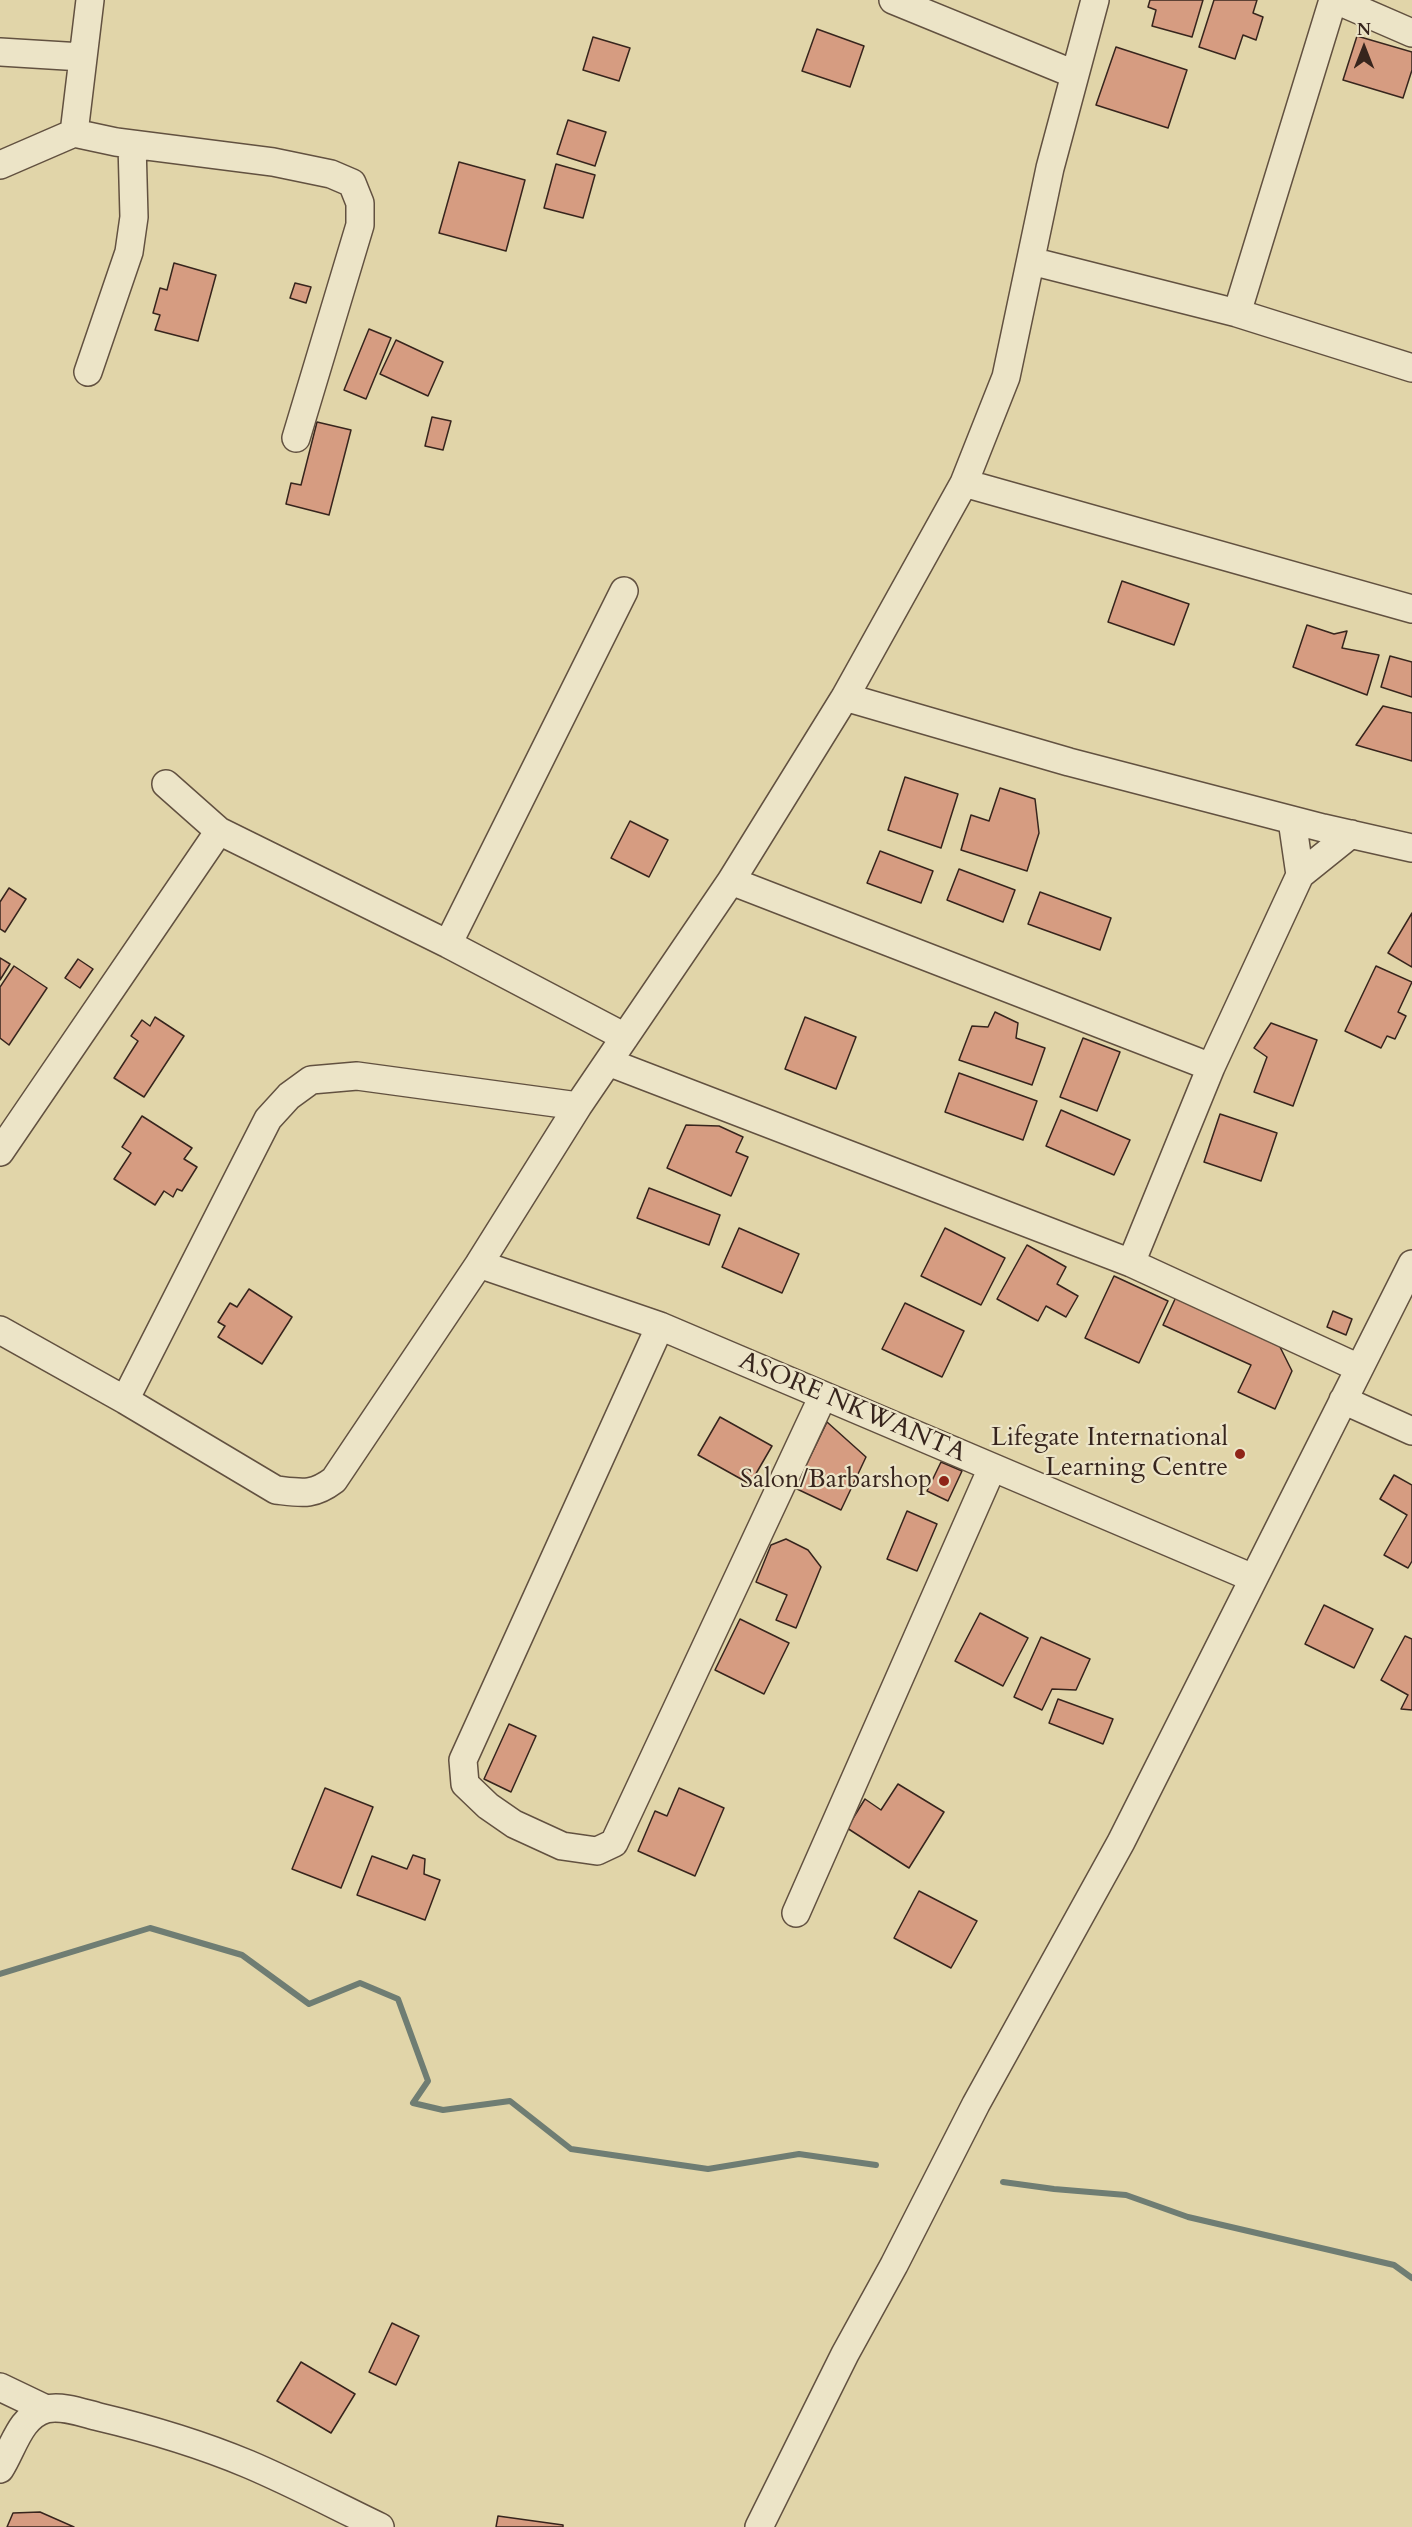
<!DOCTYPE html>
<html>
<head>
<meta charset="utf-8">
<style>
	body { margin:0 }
	#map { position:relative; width:1412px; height:2527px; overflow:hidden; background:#e1d5a9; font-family:Cardo,serif }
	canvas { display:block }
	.north { position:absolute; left:1334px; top:18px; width:60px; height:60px; -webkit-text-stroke:4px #ece4c7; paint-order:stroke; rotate:0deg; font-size:16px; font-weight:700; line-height:24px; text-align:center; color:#37251d }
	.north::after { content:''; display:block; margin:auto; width:21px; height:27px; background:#37251d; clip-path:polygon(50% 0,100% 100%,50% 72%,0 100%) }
</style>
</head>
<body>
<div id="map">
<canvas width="1412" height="2527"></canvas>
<div class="north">N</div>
</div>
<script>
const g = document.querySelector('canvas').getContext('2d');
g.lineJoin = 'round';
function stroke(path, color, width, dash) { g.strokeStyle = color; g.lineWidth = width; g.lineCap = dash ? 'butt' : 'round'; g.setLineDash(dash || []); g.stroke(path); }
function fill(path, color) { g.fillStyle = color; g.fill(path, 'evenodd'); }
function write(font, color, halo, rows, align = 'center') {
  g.font = font + ' Cardo,serif'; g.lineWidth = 4.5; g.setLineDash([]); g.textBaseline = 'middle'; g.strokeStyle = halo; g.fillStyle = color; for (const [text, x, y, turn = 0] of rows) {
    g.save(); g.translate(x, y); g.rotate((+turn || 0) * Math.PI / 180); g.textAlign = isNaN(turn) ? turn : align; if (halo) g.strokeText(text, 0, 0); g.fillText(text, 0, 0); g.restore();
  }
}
stroke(new Path2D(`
	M0,1974L150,1928L242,1955L309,2004L360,1983L398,1999L428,2081L413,2103L443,2110L510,2101L571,2149L708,2169L799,2154L876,2165
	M1003,2182L1054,2189L1126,2195L1188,2217L1394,2265L1412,2278`), '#6f7d73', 6);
const building = new Path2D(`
	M1150,0H1203L1192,37L1152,26L1156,10L1148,7Z
	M1214,0H1257L1253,13L1263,17L1256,40L1243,35L1235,59L1199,47Z
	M817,29L864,46L850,87L802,71Z
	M1357,36L1412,52V70L1403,98L1343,80Z
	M593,37L630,48L619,81L583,70Z
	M1116,47L1187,70L1168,128L1096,105Z
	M568,120L606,132L595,166L557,154Z
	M459,162L525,180L506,251L439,233Z
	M556,164L595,175L583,218L544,208Z
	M174,263L216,275L198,341L155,330L160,315L153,313L160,288L167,290Z
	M295,283L311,287L306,303L290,298Z
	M369,329L391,338L366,399L344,390Z
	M396,340L443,362L428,396L380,374Z
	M432,417L451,421L443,450L425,446Z
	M317,422L351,430L329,515L286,504L291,483L301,485Z
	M1122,581L1189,604L1174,645L1108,622Z
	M1307,625L1334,634L1347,631L1342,648L1379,655L1367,695L1293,667Z
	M1390,656L1412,662V697L1381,687Z
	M1383,706L1412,713V761L1356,745Z
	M905,777L958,794L941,848L888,830Z
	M1000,788L1035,799L1039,833L1027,871L961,850L971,815L989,821Z
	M630,821L668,840L649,877L611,858Z
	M880,851L933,871L921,903L867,883Z
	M959,869L1015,890L1003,922L947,900Z
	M9,888L26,899L5,932L0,929V902Z
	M1040,892L1111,918L1100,950L1028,924Z
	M1412,913V967L1388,953Z
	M0,958L10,964L0,980Z
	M78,959L93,969L80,988L65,978Z
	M14,966L47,988L9,1045L0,1038V987Z
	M1376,966L1412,982L1398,1012L1406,1016L1395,1039L1387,1036L1381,1048L1345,1031Z
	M995,1012L1018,1023L1016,1038L1045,1048L1032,1085L959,1060L972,1026L988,1027Z
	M155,1017L184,1036L144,1097L114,1078L138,1041L131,1036L142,1020L150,1026Z
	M805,1017L856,1037L836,1089L785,1069Z
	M1271,1023L1317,1040L1293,1106L1254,1092L1267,1057L1254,1048Z
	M1083,1038L1120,1052L1097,1111L1060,1097Z
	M959,1073L1037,1101L1023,1140L945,1112Z
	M1061,1110L1130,1140L1114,1175L1046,1146Z
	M1220,1114L1277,1133L1261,1181L1204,1162Z
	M142,1116L192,1148L184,1159L197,1167L182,1191L177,1189L173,1197L164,1191L155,1205L114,1179L131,1153L122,1147Z
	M686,1125L719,1126L743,1137L736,1152L748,1157L731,1196L667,1168Z
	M649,1188L720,1215L709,1245L637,1218Z
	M739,1228L799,1254L782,1293L722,1267Z
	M945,1228L1005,1258L981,1305L921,1276Z
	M1027,1245L1066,1267L1057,1284L1078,1296L1066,1317L1046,1306L1038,1321L997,1299Z
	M1114,1276L1168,1301L1139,1363L1085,1338Z
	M249,1289L292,1317L262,1364L218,1337L225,1326L218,1322L230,1303L237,1307Z
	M1176,1297L1278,1343L1292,1371L1275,1409L1238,1392L1251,1365L1163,1325Z
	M905,1303L964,1331L942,1377L882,1349Z
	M1333,1311L1352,1319L1346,1335L1327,1327Z
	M720,1417L772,1446L750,1484L698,1455Z
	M827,1422L866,1457L841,1510L795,1488Z
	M941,1462L962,1471L948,1501L927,1491Z
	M1394,1475L1412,1485V1561L1408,1568L1384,1555L1407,1515L1380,1499Z
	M907,1511L937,1524L917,1571L887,1559Z
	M786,1539L808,1550L821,1567L796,1628L776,1620L787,1595L756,1582L771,1545Z
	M1324,1605L1373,1629L1354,1668L1305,1644Z
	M980,1613L1028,1638L1003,1686L955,1661Z
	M740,1619L789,1643L764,1694L715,1670Z
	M1405,1636L1412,1639V1710L1401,1709L1408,1695L1381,1680Z
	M1041,1637L1090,1659L1076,1690L1052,1689L1042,1710L1014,1697Z
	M1058,1699L1113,1719L1103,1744L1049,1723Z
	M509,1724L536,1736L511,1792L484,1779Z
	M898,1784L944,1812L909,1868L847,1828L865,1799L881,1810Z
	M325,1788L373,1807L341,1888L292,1869Z
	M679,1788L724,1808L695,1876L638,1851L655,1811L667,1816Z
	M413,1855L425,1859L424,1874L440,1880L425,1920L357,1895L372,1856L407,1869Z
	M919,1891L977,1921L951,1968L894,1938Z
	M392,2323L419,2336L396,2385L369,2372Z
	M301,2362L355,2394L331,2433L277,2401Z
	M40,2512L74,2527H7L13,2513Z
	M498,2516L563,2525V2527H496Z`);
fill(building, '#d69c81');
stroke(building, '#37251d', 1.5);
const minor = new Path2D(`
	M893,0L1074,74
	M1336,0L1412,33
	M0,52L82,57
	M74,133L90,0
	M0,165L74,133L116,142L273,162L331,174L352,183L360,203V225L296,438
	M1031,261L1237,313L1412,368
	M1237,313L1333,0
	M88,372L129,252L134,217L132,144
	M964,483L1412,609
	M845,697L1069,762L1323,828L1412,848
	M166,784L219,831L448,944L625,1037
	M1292,820L1300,875
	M731,881L1211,1067
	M448,944L624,591
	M608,1062L1131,1263L1359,1368
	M0,1152L219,831
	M1131,1263L1211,1067L1300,875L1351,834
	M479,1264L660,1326L1253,1578
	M660,1326L463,1760L465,1784L488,1806L514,1824L562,1846L597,1851L614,1843L823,1396
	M0,1330L125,1400L276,1490C302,1493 313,1496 334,1480L479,1264L578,1106L731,881L845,697L964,483L1006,377L1050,168L1095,0
	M125,1400L268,1119L289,1096L311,1080L357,1076L578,1106
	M1343,1400L1412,1431
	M796,1913L992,1468
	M0,2387L46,2409
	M0,2469C13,2449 20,2416 46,2409C62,2405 83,2413 99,2417C150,2429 200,2444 248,2464C293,2483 336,2506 380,2527
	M759,2527L845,2354L894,2265L976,2104L1121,1842L1412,1264`);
stroke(minor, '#625140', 30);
stroke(minor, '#ece4c7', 27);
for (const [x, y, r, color] of [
	[1240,1454,6,"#8f2418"],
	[944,1481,6,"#8f2418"]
]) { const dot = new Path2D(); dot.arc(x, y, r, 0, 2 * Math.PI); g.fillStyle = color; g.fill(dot); stroke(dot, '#ece4c7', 2); }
write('26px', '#37251d', '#ece4c7', [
	["ASORE NKWANTA",852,1408,23]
]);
write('26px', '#37251d', '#ece4c7', [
	["Lifegate International",1228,1439],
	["Learning Centre",1228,1469],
	["Salon/Barbarshop",932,1481]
], 'right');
</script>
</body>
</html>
